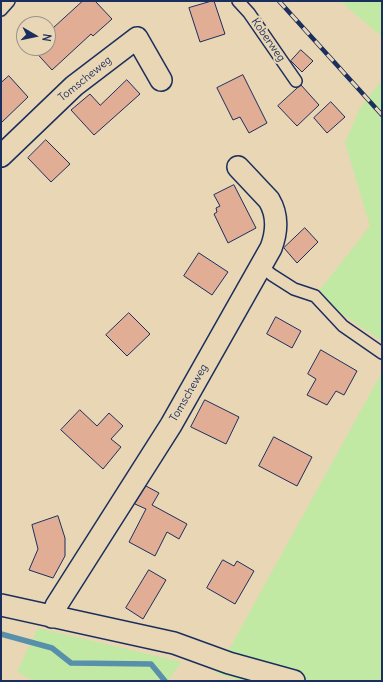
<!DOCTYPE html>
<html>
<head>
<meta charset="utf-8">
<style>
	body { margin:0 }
	#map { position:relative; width:383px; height:682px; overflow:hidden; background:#e9d6b4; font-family:Delius,sans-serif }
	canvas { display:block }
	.frame { position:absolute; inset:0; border:2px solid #1b2f5e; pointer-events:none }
	.north { position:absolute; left:16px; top:16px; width:40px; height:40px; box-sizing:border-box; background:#e9d6b4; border:1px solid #979392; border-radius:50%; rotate:99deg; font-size:11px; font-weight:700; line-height:16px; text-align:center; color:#1b2f5e }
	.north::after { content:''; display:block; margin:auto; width:14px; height:18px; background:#1b2f5e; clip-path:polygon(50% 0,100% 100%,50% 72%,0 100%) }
</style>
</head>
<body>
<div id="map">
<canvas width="383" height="682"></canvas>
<div class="frame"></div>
<div class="north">N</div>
</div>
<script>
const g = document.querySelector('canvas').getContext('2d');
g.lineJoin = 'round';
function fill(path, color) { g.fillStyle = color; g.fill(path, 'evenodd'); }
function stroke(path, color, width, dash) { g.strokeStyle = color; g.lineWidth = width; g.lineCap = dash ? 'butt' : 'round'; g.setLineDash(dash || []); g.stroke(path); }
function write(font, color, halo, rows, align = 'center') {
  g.font = font + ' Delius,sans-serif'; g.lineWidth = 4; g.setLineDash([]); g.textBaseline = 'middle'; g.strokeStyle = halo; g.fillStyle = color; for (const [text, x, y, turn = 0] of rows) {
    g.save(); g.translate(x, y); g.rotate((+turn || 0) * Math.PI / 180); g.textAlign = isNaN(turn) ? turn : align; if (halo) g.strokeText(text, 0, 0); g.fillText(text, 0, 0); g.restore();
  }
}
fill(new Path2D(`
	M340,1H382V37Z
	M382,80V341L315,296L370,226L345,143L360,108Z
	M382,372V681H241L216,673Z
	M38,628L182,662L167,681H35L17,672Z`), '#c2e9a4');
stroke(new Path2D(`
	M1,634L52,648L71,663L151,664L165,681`), '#588faa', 5.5);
const building = new Path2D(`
	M83,1H95L112,19L93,36L91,34L52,70L32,48H48V33Z
	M212,1H214L225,34L200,42L189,8Z
	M301,50L313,61L302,72L291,61Z
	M243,75L267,123L249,133L240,117L233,120L217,88Z
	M9,76L28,97L1,123V83Z
	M127,80L140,94L94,135L71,110L90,94L100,105Z
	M301,85L319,105L297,126L278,106Z
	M331,102L345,117L327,133L314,118Z
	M46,140L70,164L51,182L28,158Z
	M234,185L256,228L228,243L214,214L217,212L216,208L220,206L214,195Z
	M305,228L318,242L297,263L284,248Z
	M199,253L228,272L212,295L184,276Z
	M129,313L150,334L127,356L106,335Z
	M276,317L301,331L292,348L267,334Z
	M321,350L357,371L344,395L336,391L327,405L307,395L316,379L308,374Z
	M205,400L239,417L226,444L191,427Z
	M80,410L97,426L109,413L123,426L111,439L121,447L103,469L61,430Z
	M274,437L312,457L297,486L259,466Z
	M146,486L159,493L152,505L187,524L179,539L167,532L155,556L129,542L146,509L135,504Z
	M58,516L65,538V556L53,578L29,570L38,549L32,525Z
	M223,560L234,566L237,561L254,571L235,604L207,588Z
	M149,570L166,580L143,619L126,608Z`);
fill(building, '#e1ad94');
stroke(building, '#1b2f5e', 1);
const service = new Path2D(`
	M238,1L249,13L296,81
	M1,10L9,1
	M261,266L272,275L294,289L315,296L343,326L382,353`);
const minor = new Path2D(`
	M1,156L74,86L137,38L161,80
	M1,605L174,643L229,663L294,681
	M52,617L56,606L171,425L271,248C277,232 278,215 269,200L238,167`);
stroke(service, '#1b2f5e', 14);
stroke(minor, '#1b2f5e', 24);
stroke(service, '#e9d6b4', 11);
stroke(minor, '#e9d6b4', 21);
const rail = new Path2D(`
	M279,1L382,115`);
stroke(rail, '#1b2f5e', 4.5);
stroke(rail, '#e9d6b4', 3, [9]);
write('11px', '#1b2f5e', '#e9d6b4', [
	["Koberweg",268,40,55],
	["Tomscheweg",85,79,-39],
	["Tomscheweg",189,393,-60]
]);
</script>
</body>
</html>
